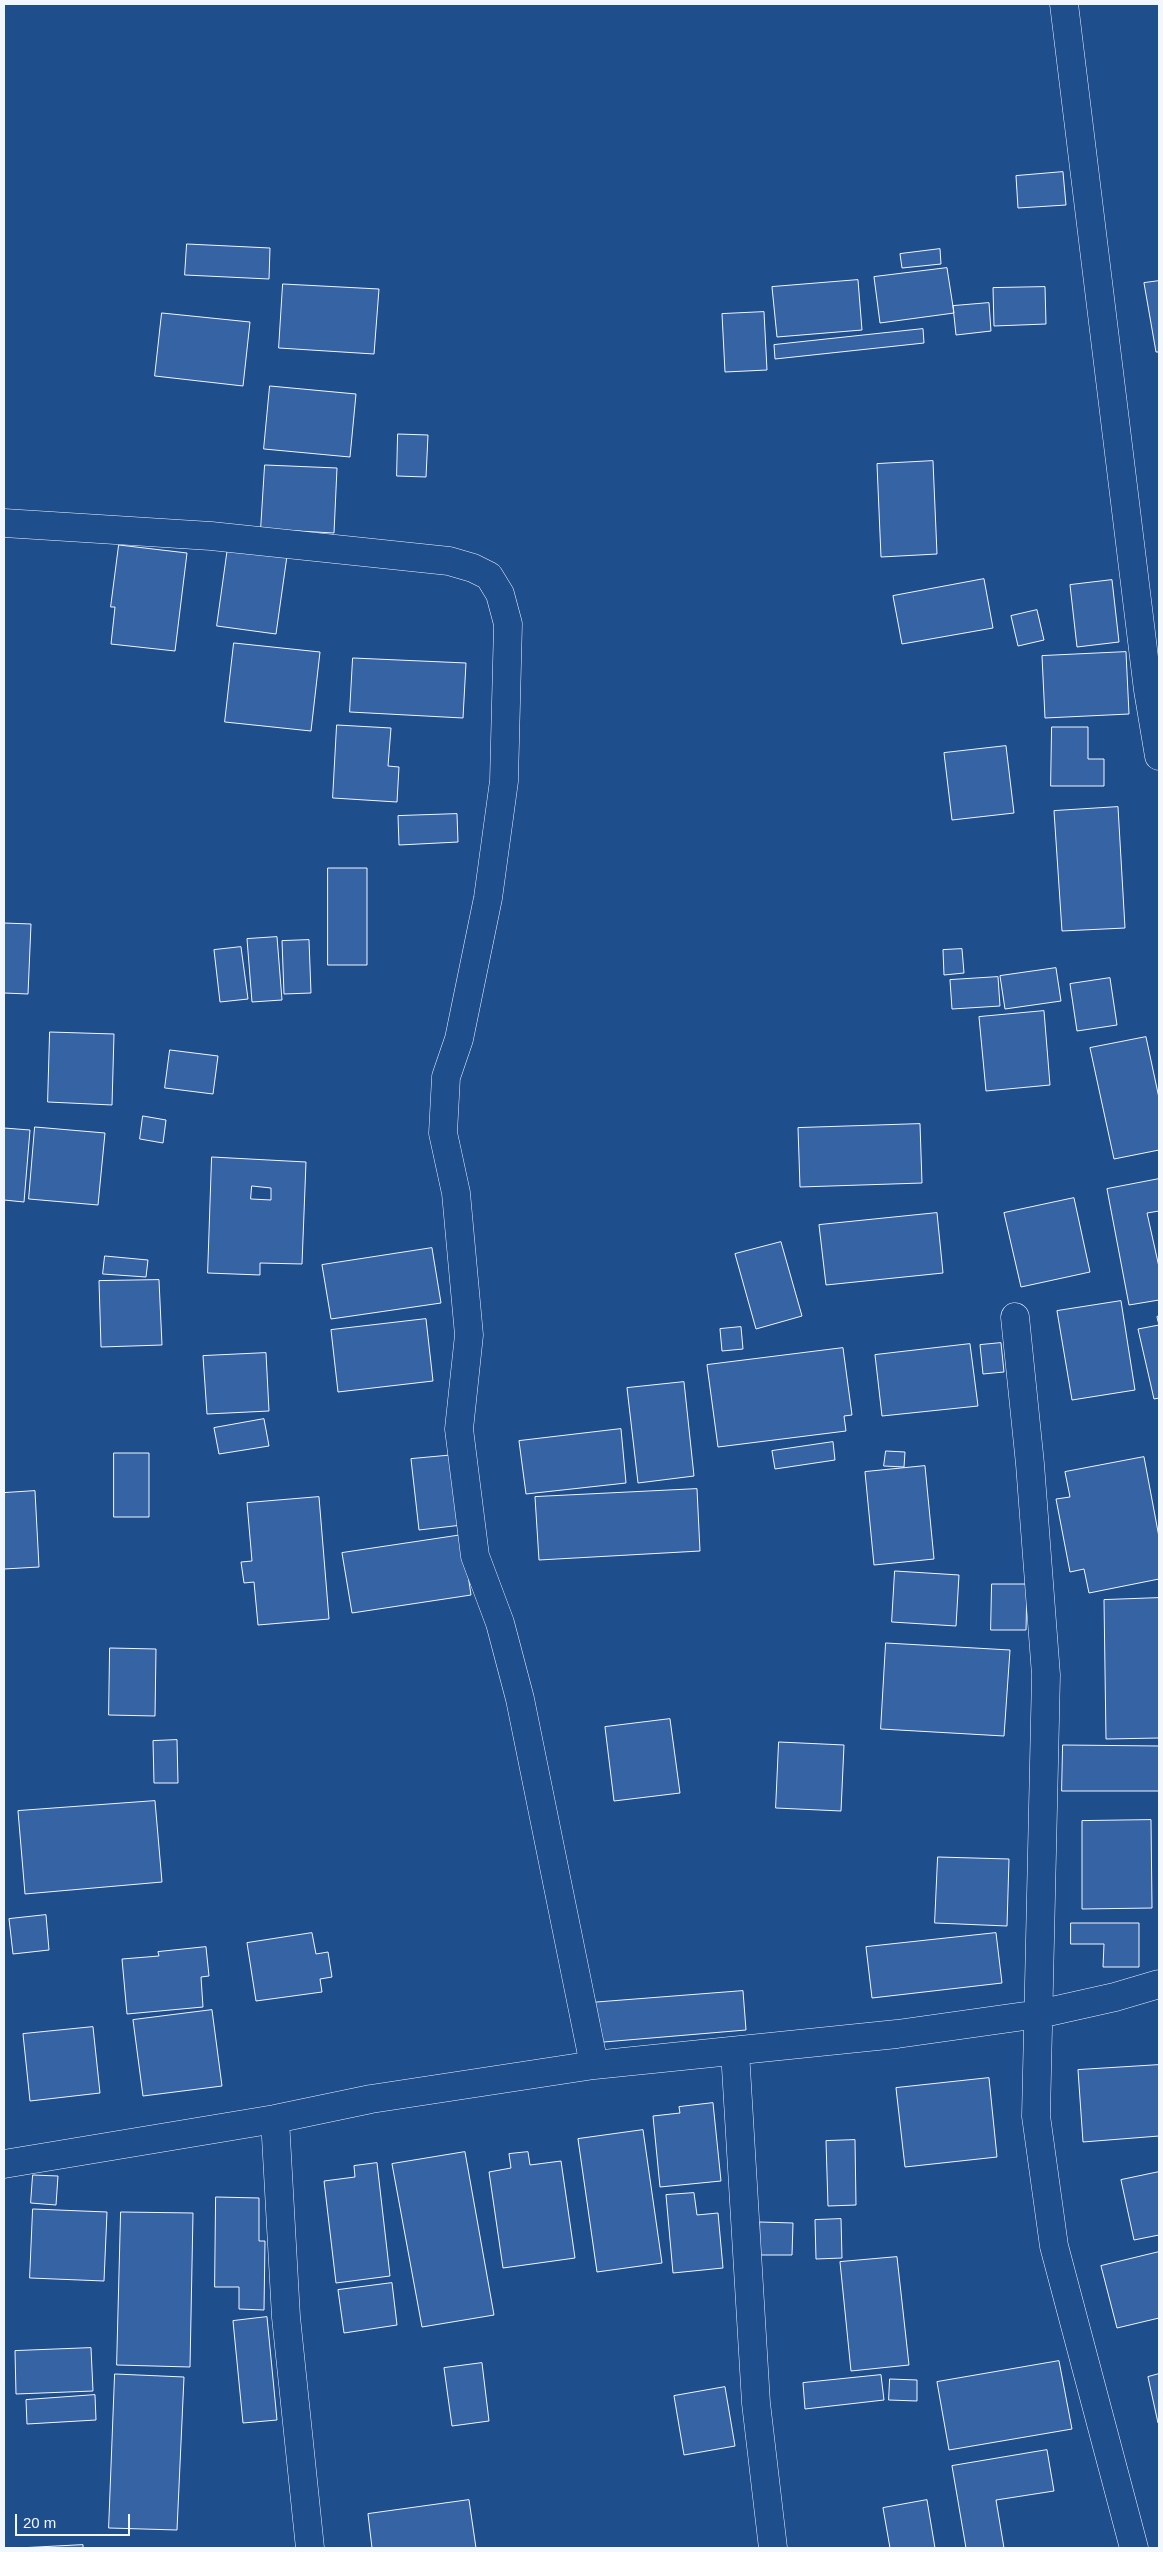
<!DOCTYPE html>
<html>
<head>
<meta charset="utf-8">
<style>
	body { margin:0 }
	#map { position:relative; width:1163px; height:2552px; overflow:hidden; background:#1f4e8c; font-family:Arial,sans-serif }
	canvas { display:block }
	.frame { position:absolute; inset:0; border:5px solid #f2f6ff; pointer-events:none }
	.scale { position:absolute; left:15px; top:2514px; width:115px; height:22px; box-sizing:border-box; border:2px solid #f2f6ff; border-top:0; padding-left:6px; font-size:15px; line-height:18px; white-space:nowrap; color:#f2f6ff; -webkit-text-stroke:4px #1f4e8c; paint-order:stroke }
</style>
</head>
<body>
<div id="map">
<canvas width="1163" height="2552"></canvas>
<div class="frame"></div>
<div class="scale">20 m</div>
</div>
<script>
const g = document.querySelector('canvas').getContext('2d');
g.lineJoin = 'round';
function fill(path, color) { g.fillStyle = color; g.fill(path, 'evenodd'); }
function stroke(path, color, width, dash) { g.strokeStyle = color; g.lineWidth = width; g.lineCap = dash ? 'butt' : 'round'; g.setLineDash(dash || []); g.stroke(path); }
const building = new Path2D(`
	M1063,172L1066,205L1018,208L1016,176Z
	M187,244L270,248L269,279L185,275Z
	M940,249L941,264L902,268L900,254Z
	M947,268L954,313L880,323L874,277Z
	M858,280L862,330L777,337L772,287Z
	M1159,281V352H1156L1144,283Z
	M283,284L379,289L374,354L279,348Z
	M1045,287L1046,324L994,326L993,288Z
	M989,303L991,331L956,335L953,306Z
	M764,312L767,370L725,372L722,314Z
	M162,313L250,322L243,386L155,376Z
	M923,329L924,343L775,359L774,345Z
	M270,386L356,394L350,457L264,449Z
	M398,434L428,435L426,477L397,476Z
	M933,461L937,554L881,557L877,464Z
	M265,465L337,468L334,533L261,529Z
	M119,545L187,553L175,651L111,644L115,607H111Z
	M228,547L287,556L276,634L217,626Z
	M984,579L993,628L902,644L893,596Z
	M1112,580L1119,642L1077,647L1070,585Z
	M1037,610L1044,640L1018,646L1011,616Z
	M234,643L320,652L311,731L225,722Z
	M1126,652L1129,714L1045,718L1042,656Z
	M353,658L466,663L463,718L350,712Z
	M337,725L391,728L388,766L399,767L397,802L333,798Z
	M1052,727H1088V759H1104V786H1051Z
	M1006,746L1014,813L952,820L944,753Z
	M1118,807L1125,928L1062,931L1054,811Z
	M457,814L458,842L399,845L398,816Z
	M328,868H367V965H328Z
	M4,923L31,924L28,994L4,993Z
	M277,937L282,1000L252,1002L247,939Z
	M309,940L311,993L284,994L282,941Z
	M241,947L248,999L220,1002L214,950Z
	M962,949L964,973L944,975L943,950Z
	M1056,968L1061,1001L1005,1009L1000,976Z
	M998,977L1000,1006L952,1009L950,980Z
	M1110,978L1117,1025L1077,1031L1070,984Z
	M1044,1011L1050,1085L986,1091L979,1017Z
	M50,1032L114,1034L112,1105L48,1102Z
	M1146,1037L1159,1098V1150L1114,1159L1090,1048Z
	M170,1050L218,1056L213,1094L165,1088Z
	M143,1116L166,1120L163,1143L140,1139Z
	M920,1124L922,1183L800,1187L798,1128Z
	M35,1127L105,1133L98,1205L29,1199Z
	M4,1128L30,1130L24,1202L4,1200Z
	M212,1157L306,1162L302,1264L260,1263V1275L208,1273ZM252,1186L271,1188V1200L251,1199Z
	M1159,1179V1211L1147,1213L1159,1267V1300L1129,1305L1107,1189Z
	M1074,1198L1090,1272L1021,1287L1004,1213Z
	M937,1213L943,1273L826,1285L819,1225Z
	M781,1242L802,1316L756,1329L735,1254Z
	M432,1248L441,1303L331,1319L322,1265Z
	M105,1256L148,1260L146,1277L103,1274Z
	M159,1280L162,1345L101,1347L99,1281Z
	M1121,1301L1135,1390L1072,1400L1057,1311Z
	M1159,1316V1398L1154,1399L1138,1329L1159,1325L1157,1317Z
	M426,1319L433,1381L338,1392L331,1330Z
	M741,1327L743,1349L722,1351L720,1329Z
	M1001,1343L1004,1372L983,1374L980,1345Z
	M970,1344L978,1406L882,1416L875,1355Z
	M843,1348L852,1415L844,1416L846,1431L718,1447L707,1365Z
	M266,1353L269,1411L207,1414L203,1356Z
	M684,1382L694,1476L638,1483L627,1388Z
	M264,1419L269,1446L219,1454L214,1428Z
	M621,1429L626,1483L526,1494L519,1441Z
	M833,1442L835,1460L775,1469L772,1451Z
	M886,1451L905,1452L904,1467L884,1466Z
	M114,1453H149V1517H114Z
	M455,1455L462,1525L419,1530L411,1459Z
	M1144,1457L1159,1537V1579L1089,1593L1084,1569L1070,1572L1056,1499L1070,1497L1065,1472Z
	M925,1466L934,1559L874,1565L865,1472Z
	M697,1489L700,1551L539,1560L535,1497Z
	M35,1491L39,1567L4,1569V1493Z
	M319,1497L329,1619L258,1625L254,1582L244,1583L241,1562L252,1561L247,1503Z
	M462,1535L471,1595L352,1613L342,1553Z
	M895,1571L959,1575L956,1626L892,1622Z
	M992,1584H1027L1026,1630H991Z
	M1159,1598V1738L1106,1739L1104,1600Z
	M886,1643L1010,1650L1004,1736L881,1729Z
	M110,1648L156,1649L155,1716L109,1715Z
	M670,1719L680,1793L614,1801L605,1727Z
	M177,1740L178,1783H154L153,1741Z
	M779,1742L844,1745L841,1811L776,1808Z
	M1063,1745L1159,1746V1791H1062Z
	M155,1801L162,1882L25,1894L18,1811Z
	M1151,1820L1152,1908L1082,1909V1821Z
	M938,1857L1009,1859L1007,1926L935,1923Z
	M46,1915L49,1950L13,1954L9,1919Z
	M1071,1923H1139V1967H1103L1104,1944H1071Z
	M312,1933L316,1954L328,1952L332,1977L320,1979L322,1992L256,2001L247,1943Z
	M996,1933L1002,1983L872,1998L866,1947Z
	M206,1947L209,1976L201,1977L203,2007L127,2014L122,1959L159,1956L158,1952Z
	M743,1991L746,2030L592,2043L589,2003Z
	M212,2010L222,2086L143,2096L133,2020Z
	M93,2027L100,2093L30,2101L23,2034Z
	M1159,2065V2136L1083,2142L1078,2070Z
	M989,2078L997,2157L905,2167L896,2088Z
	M713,2103L721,2181L660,2187L653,2116L680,2113L679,2107Z
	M643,2130L662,2263L597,2272L578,2139Z
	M855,2140L856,2205L828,2206L826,2141Z
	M465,2152L494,2315L422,2327L392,2164Z
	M528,2152L530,2165L561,2161L575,2258L503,2268L489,2172L511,2168L509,2154Z
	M377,2163L390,2276L336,2283L324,2181L355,2177L354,2166Z
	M1159,2172V2235L1134,2240L1121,2180Z
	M33,2175L58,2176L56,2205L31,2203Z
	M694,2193L697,2215L718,2213L723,2268L673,2273L666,2195Z
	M216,2197L259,2198V2241H265L264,2310L239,2309V2287H215Z
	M33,2209L107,2212L104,2281L30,2278Z
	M121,2212L193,2213L190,2367L117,2365Z
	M841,2219L842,2258L816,2259L815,2220Z
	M760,2222L793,2223L792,2255H760Z
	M1159,2252V2318L1117,2328L1101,2266Z
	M897,2257L909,2365L851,2371L840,2262Z
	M392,2283L397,2325L344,2333L338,2290Z
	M267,2317L277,2420L243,2423L233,2321Z
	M91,2348L93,2391L16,2394L15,2351Z
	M1059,2361L1072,2429L949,2450L937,2382Z
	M482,2363L489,2421L452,2426L444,2368Z
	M115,2374L184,2377L177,2530L109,2528Z
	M1159,2374V2422L1158,2423L1148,2377Z
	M881,2375L884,2400L805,2409L803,2383Z
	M890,2379L917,2380V2401L889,2400Z
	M725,2387L735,2446L684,2455L674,2396Z
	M95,2395L96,2420L27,2424L26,2400Z
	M1047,2450L1054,2491L996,2500L1004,2548H966L952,2466Z
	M469,2500L476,2548H372L368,2514Z
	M927,2500L935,2548H890L883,2508Z
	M83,2545V2548H19Z`);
fill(building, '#3563a3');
stroke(building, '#f2f6ff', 1);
const street = new Path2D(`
	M1064,4L1148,690L1159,756
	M4,523L211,536L449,561L473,568L489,576L500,594L508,624L504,781L488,898L459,1039L446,1077L443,1133L456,1193L469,1335L459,1429L475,1556L500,1623L520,1699L594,2065
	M1015,1317L1030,1464L1046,1675L1036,2116L1054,2246L1134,2548
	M735,2051L756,2403L773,2548
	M275,2119L286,2317L310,2548
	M4,2164L275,2119L371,2099L594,2065L897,2034L1039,2014L1115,1997L1159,1984`);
stroke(street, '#f2f6ff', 29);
stroke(street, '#1f4e8c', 28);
</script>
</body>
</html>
